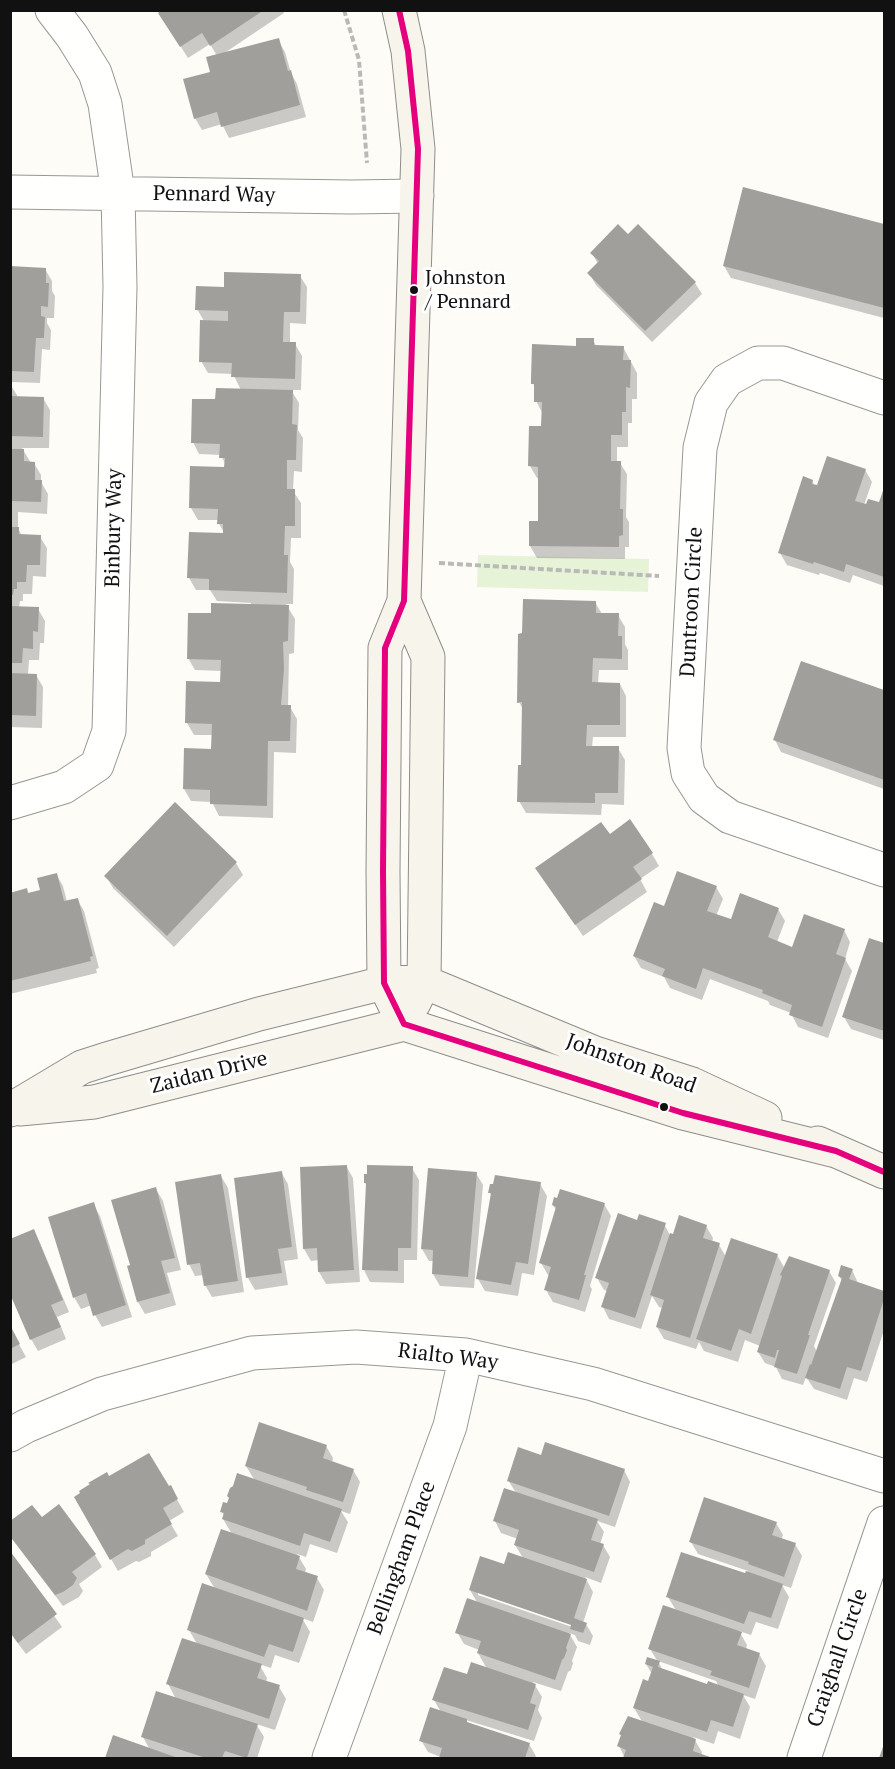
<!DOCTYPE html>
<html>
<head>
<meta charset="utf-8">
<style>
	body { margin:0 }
	#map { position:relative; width:895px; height:1769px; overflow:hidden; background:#fdfcf7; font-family:"PT Serif",serif }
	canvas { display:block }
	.frame { position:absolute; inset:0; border:12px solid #111; pointer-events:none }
</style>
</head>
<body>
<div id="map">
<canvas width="895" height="1769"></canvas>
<div class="frame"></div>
</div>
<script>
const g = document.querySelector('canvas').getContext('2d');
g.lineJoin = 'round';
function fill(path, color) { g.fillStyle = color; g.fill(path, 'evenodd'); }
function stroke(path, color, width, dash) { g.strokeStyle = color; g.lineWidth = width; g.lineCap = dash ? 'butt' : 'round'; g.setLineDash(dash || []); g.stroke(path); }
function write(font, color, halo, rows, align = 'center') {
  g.font = font + ' "PT Serif",serif'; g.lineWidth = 6; g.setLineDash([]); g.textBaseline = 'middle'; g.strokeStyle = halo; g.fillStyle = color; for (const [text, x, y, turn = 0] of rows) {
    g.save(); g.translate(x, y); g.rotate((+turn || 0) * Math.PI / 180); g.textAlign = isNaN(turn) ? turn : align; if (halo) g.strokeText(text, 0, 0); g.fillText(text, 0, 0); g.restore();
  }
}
fill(new Path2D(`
	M478,555L649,559L648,592L477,587Z`), '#e7f3d7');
fill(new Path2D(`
	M165,10H282L284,13L223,54L278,40L285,52L291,73L297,84L306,117L229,138L222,124L202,130L195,118L217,56L210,44L188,58L167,25Z
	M744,189L884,225V318L731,278L724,266Z
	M628,236L695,283L702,294L652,342L596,285L589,273L598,264L592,253Z
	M10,267L45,269L52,281V291L55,296L54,318H47V323L51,330L50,350L42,349L40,383L10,382Z
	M300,276L307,287L306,324L290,323V343L295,344L302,356L301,390H291L299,403L298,430L303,438L302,472L294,471L293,491L301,503V538H291L290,562L294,569L293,604H286L295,619L294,653L289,654L288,707H290L297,719L296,753L274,752L273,818L219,816L212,802L191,801L184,789L186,750L213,751V735H194L187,723L221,684L222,671L195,670L188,658L212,615L251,606V603L217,601L210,590H196L189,578L225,534L219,524V520H198L191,508L226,469V466L221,455L199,454L193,442L217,401L241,390L233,374L208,373L201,361L204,321L197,309L226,289Z
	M593,340L597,347H623L637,373V399H632V423H628V447H617V463H620L627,474L626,517L629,522V547H625V559L537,558L530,546L540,523V478H537L530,466L542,428L543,414L536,401V389L533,383L578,347Z
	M10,384L17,395V398H43L50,410L49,448H22L31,463H34L41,475V482L48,494L47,514L18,512V528L22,536L40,537L47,548L46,577L33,576L32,594H23V601H20L19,608L38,609L45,621L44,643H40L39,660H29L28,675H36L43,687L42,728L10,727Z
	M865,470L872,482L864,505L880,504L884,492V586L853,575L850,583L820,573L819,575L787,565L780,553L812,481L815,486Z
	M595,602L602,614L618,615L625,627V644L628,650V670H599L598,684H620L626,696V737H593L592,747L618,748L625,760L624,805L602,804L601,815L526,813L519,801L522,766L524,711L519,702Z
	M802,663L884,692V789L781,752L775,740Z
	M175,804L236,863L243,875L174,947L113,888L106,876Z
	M609,836L652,854L659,866L640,879L647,892L583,936L537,869Z
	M56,874L63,886L67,902L77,899L84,911L99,968L96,969L97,973L10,994V894L27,890L29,894L41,892Z
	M716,887L723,899L716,916L732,921L778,909L785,921L777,942L793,949L844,930L850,942L845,959L852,971L828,1038L798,1027L791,1013L770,1005L768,1001L710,979L702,1000L670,988L664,977L641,968L634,956L664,908Z
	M870,940L884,945V1040L851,1029L844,1017Z
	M346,1166L353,1178L360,1282L326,1284L319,1272V1260L311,1261L304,1249Z
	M412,1168L419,1180L417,1260H404V1283L370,1282L364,1270L368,1186L365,1183Z
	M281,1172L288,1184L298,1259L284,1261L288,1285L255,1290L248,1278Z
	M476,1173L483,1185L474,1288L440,1286L433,1274L434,1261H429L422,1249Z
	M221,1176L228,1188L244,1292L212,1297L205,1285L204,1275L195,1276L189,1264Z
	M540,1184L547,1196L534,1275L522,1273L518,1296L485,1291L478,1279L492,1197L490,1193Z
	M156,1189L163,1201L181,1270L167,1273L176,1305L145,1314L138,1302L129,1267L131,1266Z
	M93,1204L100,1216L132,1317L102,1327L95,1315L92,1305L81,1309L74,1297Z
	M604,1204L611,1216L590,1286L592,1289L585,1312L553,1302L546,1290L550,1276L548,1275L541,1263L556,1210L553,1205Z
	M638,1221L664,1224L670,1235L706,1226L713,1238L712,1242L719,1245L726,1257L777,1255L785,1269L829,1271L836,1283L814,1346L817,1352L842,1281L839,1276L852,1270L858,1283L884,1292V1330L867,1382L854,1378L847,1400L814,1389L806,1377L803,1385L782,1379L776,1367L765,1363L758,1352L760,1346L745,1340L738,1362L704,1351L699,1342L696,1349L664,1339L657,1327L663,1308L659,1307L652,1296L641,1329L609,1319L603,1307L608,1291L604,1290L597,1278Z
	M34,1231L40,1243L69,1312L57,1317L66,1339L38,1351L31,1339Z
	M10,1328L26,1357L10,1365Z
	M326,1446L333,1458L332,1463L353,1470L360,1482L350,1514L341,1511L348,1522L337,1553L310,1544L306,1557L297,1554L306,1569L305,1573L317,1578L324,1590L313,1622L302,1618L310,1632L299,1663L275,1655L271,1668L259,1664L267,1678L266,1682L279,1687L286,1699L275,1730L256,1724L264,1737L257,1758H107L114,1737L150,1750L143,1737L176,1699L168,1684L197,1644L189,1630L215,1589L206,1574L232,1534L223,1519L224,1516L222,1511L255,1481L246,1466Z
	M542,1457L624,1470L630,1482L615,1527L597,1521L604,1532L600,1544L603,1545L610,1557L601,1583L585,1577L593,1592L583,1623L586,1624L593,1636L590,1645L578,1641L575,1635L569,1633L577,1647L572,1661L573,1663L571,1670L568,1672L561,1691L533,1682L542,1697L538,1710L542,1718L534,1741L466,1720L465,1723L529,1744L536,1756L535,1758H440L441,1757L428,1752L421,1740L441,1712L434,1700L468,1676L487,1669L478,1653L479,1650L464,1644L457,1632L478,1604L470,1590L505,1566L523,1558L515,1545L518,1539L501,1533L495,1521L516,1493L508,1480ZM478,1592L579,1626L578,1629L478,1595Z
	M109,1478L168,1488L170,1487L184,1512L169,1521L178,1536L151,1552V1556L139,1562L136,1561L118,1571L76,1498Z
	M59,1506L95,1555L102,1567L79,1584L83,1591L79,1597L63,1606L12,1539Z
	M776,1523L783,1535L781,1540L795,1544L802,1556L791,1588L782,1585L789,1597L778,1629L756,1622L751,1635L739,1631L747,1645L746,1649L759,1654L766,1666L755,1699L743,1695L750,1707L740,1739L718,1731L714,1744L693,1737L702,1752L701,1756L710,1758H625L619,1746L643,1723L634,1708L649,1683L652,1674L646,1664L658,1662L650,1649L677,1612L668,1597L746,1575L748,1571L698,1554L691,1542ZM658,1661L716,1681L719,1687L708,1686L663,1671Z
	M10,1553L62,1627L26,1654L10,1633Z`), '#0003');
fill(new Path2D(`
	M162,10H264L210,46L202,33L180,47L158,13Z
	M279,38L288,71L291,70L300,105L221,127L217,112L194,119L183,79L210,72L206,57Z
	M743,187L884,224V308L723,266Z
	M618,224L628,234L638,224L696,282L645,331L587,273L599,261L590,253Z
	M10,266L46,268V283H49L48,307L41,306V316L45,317L44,338H36L34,372L10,371Z
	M224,272L301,274L300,312H284L283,342H296L295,379L231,377L232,363L199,362L200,320L228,321V311L195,310L196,286L224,287Z
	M576,338H594V345L624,346L623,360H631L630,388L626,387V412H622V435H611V461H621L620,509H623V535L619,536V547L529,546V521H538V467L528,466L529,426H541L542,402H534V384H531V379L532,344L576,346Z
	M216,388L293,390L292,424L297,425L296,460H287V489H295V526H285L284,555H288L287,593L209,590V579L187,578L189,532L223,533V524H217L218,509L189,508L190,466L224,467L225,458H219L220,444L191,443L192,399H215Z
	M10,396L44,397L43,437L10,436Z
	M10,449H24V461L35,462V480H42L41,502L10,501Z
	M827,456L866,469L855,501L866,504L868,499L879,502L884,488V577L846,564L844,572L814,562L813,564L778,553L803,476L813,480L812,484L817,485Z
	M10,527H19V534L41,535L40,565H27L26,582H17V589H14L13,595H10Z
	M523,599L596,601V613H619L618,636H622V659L593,658L592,682L620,683V725H587L586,746H619L618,793H595V803L517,802L518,765H521L522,702L517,703L518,634L522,633Z
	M211,603L289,605L288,641L283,642L284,669L281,705H291L290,741H268L267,806L210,804V790L183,789L184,748L211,749L212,724L185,723L186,681L220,682L221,660L187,659L188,613H211Z
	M10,606L39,607L38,632L33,631V649L23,648L22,663H10Z
	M801,661L884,690V780L773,740Z
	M10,673L37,674L36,716L10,715Z
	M175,802L237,862L167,936L104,876Z
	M630,819L653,853L633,867L642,879L575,925L535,868L601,822L610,834Z
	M677,871L717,886L707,911L731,919L740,893L779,908L768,937L792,947L804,914L845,929L836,954L846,958L822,1027L789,1015L792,1005L762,993L763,990L732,979L703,968L696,989L662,976L665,969L633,956L654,902L664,906Z
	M57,873L64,901L78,898L93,956L90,957L91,961L10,981V893L27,888L28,893L40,890L37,878Z
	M869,938L884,943V1031L842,1017Z
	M347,1165L354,1270L318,1272L317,1248L303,1249L300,1167Z
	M367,1165L413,1166L411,1248H398V1271L362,1270L366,1183H364V1174H367Z
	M428,1168L477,1172L468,1277L432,1274L433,1250L421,1249Z
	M282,1171L292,1247L278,1249L282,1273L246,1278L234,1178Z
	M221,1174L238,1281L204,1286L200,1263L187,1265L175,1182Z
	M495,1175L541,1182L528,1264L516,1262L511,1285L476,1279L491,1193H488L490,1184H493Z
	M156,1187L175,1258L161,1261L170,1293L137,1302L127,1266L130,1265L111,1200Z
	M560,1189L605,1203L584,1275H586L579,1300L544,1290L551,1267L539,1263L556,1207L552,1205L554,1197L557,1198Z
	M94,1202L126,1305L93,1316L86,1293L73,1298L48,1217Z
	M618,1213L637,1220L639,1214L666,1223L635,1318L601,1307L609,1283L595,1278Z
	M679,1215L707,1225L703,1238L720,1243L690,1338L656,1327L664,1300L650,1295L670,1233L673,1234Z
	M34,1229L63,1300L51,1305L61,1327L30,1340L10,1294V1239Z
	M731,1238L778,1254L751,1334L739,1329L731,1351L696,1339Z
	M789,1256L830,1270L808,1335H810L797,1374L774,1367L779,1350H777L775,1358L757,1352L782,1276L780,1275Z
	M841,1265L853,1269L849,1279L884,1291V1299L861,1371L847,1367L840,1389L805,1378L810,1364L811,1365L842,1278L838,1276Z
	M10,1325L20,1344L10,1349Z
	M259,1422L327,1445L323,1458L354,1469L343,1502L306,1490L307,1487L245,1466Z
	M545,1442L625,1469L609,1516L507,1481L518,1447L541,1455Z
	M149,1453L169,1486L171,1485L178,1499L163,1508L172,1524L145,1540V1544L132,1551L128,1549L110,1560L74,1497L80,1493L79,1491L90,1484L88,1483L107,1472L109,1476Z
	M237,1473L342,1509L330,1542L304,1533L300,1546L222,1519L224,1513L220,1512L223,1502L227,1503L229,1498L227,1496L230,1488L233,1486Z
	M504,1488L598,1519L591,1540L604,1544L594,1572L514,1545L519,1530L493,1521Z
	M704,1497L777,1522L772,1535L796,1543L784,1577L748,1564L749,1562L689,1542Z
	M59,1504L96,1554L72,1572L77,1578L73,1585L63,1592L55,1595L10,1536V1521L32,1505L42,1517Z
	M221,1529L300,1556L296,1569L318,1576L307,1611L205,1574Z
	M10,1551L57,1614L18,1643L10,1632Z
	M508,1552L587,1579L574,1618L587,1623L583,1633L570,1629L571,1625L469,1590L480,1556L504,1564Z
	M681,1552L745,1573L746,1571L783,1584L771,1618L749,1611L744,1624L666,1597Z
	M202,1583L304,1618L293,1652L269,1644L264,1657L187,1630Z
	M467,1598L571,1634L566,1648L567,1650L564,1658L562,1660L555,1680L477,1653L481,1641L455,1633Z
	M663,1605L742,1632L737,1645L760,1653L749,1688L710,1675L712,1671L648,1649Z
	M182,1638L262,1664L257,1678L280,1685L269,1719L166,1684Z
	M647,1657L660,1661L658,1667L707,1684L708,1681L744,1694L733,1727L711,1720L707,1732L633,1708L643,1679L648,1681L653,1667L645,1664Z
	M471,1662L536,1684L530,1703L536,1705L528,1730L432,1700L444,1667L467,1674Z
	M156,1691L258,1724L247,1758L225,1751L222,1758H206L141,1737Z
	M430,1707L467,1719V1722L530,1743L525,1758H439L442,1748L419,1741Z
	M628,1716L696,1739L693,1751L713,1758H623L626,1750L617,1746L621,1735L619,1734Z
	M113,1735L178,1758H105Z
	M884,1744V1758H879Z`), '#a19f9c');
const street = new Path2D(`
	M10,192L351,197L417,196
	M884,398L783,363H758L727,380L711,403L700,448L684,748L688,773L704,798L730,817L884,870
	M10,803L64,787L97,765L109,731L120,287L118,193L105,104L95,73L72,36L52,10
	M10,1435L26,1426L102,1394L252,1353L356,1347L466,1355L593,1384L884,1476
	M329,1758L450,1426L466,1355
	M804,1758L884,1523`);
const secondary = new Path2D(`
	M399,10L408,51L418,149L404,601L385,648L383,871L384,983L404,1024L683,1113L836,1151
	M404,601L428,657L424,982L414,1003
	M20,1109L94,1102L404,1024
	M10,1110L82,1067L107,1059L259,1014L384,983L424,982L595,1053L692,1084L765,1118
	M818,1143L884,1172`);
stroke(street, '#979795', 35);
stroke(secondary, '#8e8d8b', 35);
stroke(new Path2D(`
	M344,10L359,60L367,163
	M439,563L659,576`), '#b9b9b8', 4, [6, 3]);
stroke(street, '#fffffe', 33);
stroke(secondary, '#f6f4eb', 33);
stroke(new Path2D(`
	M399,10L408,51L418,149L404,601L385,648L383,871L384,983L404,1024L683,1113L836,1151L884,1172`), '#e5007d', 6);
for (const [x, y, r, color] of [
	[414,290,5,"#111"],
	[664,1107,5,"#111"]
]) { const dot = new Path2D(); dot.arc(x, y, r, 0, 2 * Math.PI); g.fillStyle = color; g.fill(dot); stroke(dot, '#fff', 2); }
write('20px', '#111', '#fff', [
	["Johnston",425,278],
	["/ Pennard",425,302]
], 'left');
write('21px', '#111', '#fff', [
	["Pennard Way",214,195,1],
	["Binbury Way",114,528,-89],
	["Duntroon Circle",692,602,-87],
	["Johnston Road",631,1064,20],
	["Zaidan Drive",209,1073,-14],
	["Rialto Way",448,1357,7],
	["Bellingham Place",402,1558,-70],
	["Craighall Circle",838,1658,-71]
]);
</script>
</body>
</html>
